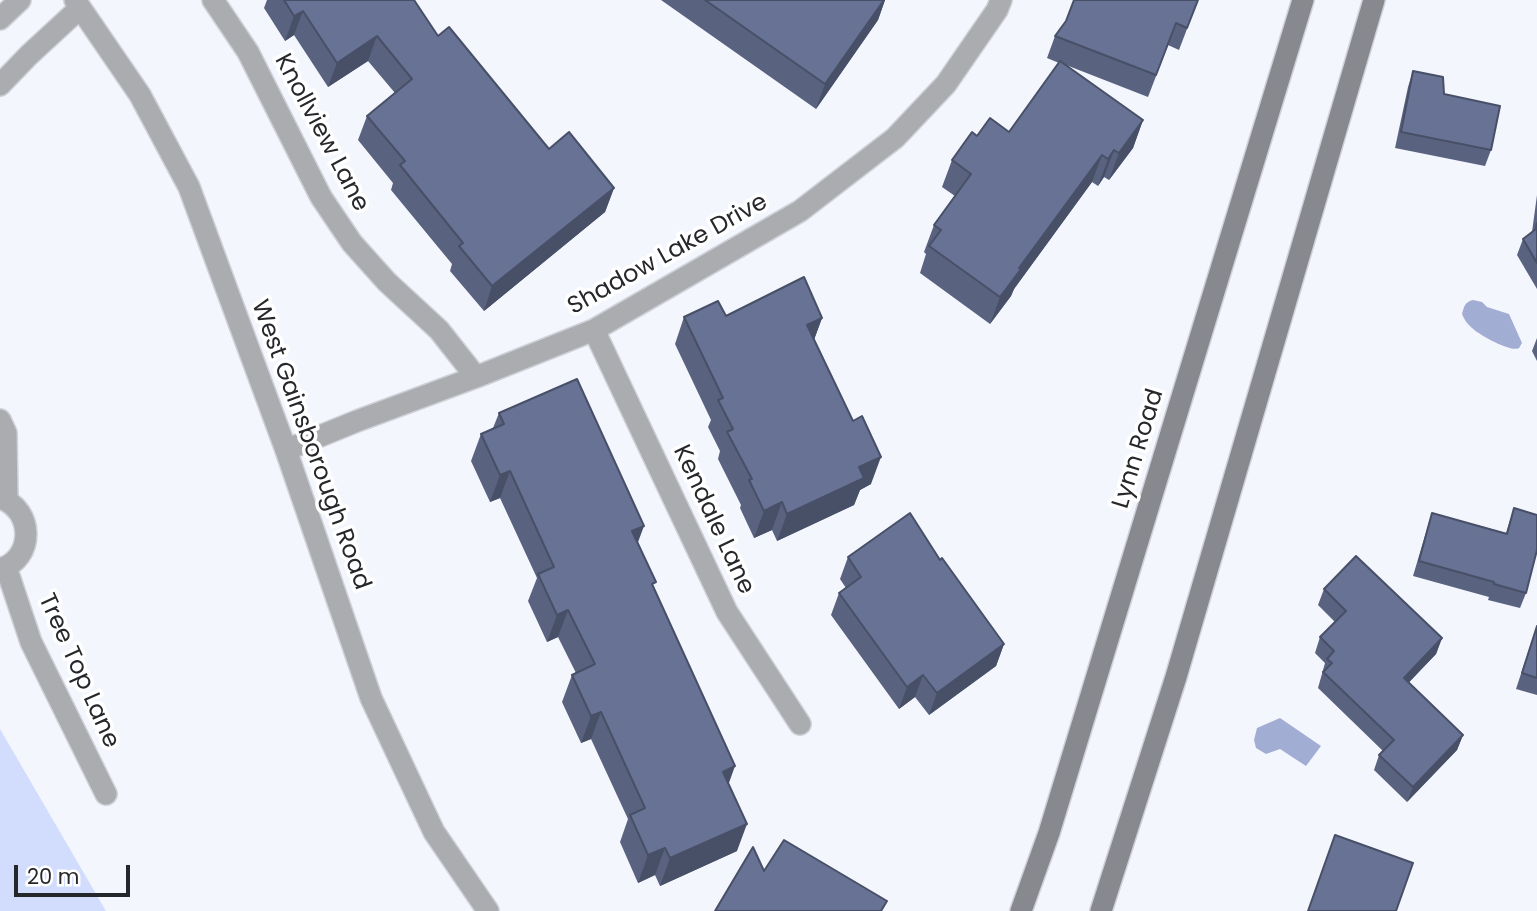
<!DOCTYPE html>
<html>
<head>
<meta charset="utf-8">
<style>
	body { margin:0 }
	#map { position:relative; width:1537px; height:911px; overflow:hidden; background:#f4f6fe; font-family:Poppins,sans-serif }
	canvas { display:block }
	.scale { position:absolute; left:14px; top:865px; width:116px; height:32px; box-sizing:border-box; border:4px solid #26272b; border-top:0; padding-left:9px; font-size:21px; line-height:24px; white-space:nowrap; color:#26272b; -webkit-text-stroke:5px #fff; paint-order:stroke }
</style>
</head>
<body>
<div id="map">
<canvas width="1537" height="911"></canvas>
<div class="scale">20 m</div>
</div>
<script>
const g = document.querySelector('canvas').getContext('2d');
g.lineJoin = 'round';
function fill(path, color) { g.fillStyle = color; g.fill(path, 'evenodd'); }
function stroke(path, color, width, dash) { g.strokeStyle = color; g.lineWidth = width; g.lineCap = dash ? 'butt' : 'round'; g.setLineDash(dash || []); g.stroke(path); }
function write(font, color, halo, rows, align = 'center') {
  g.font = font + ' Poppins,sans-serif'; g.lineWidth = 7; g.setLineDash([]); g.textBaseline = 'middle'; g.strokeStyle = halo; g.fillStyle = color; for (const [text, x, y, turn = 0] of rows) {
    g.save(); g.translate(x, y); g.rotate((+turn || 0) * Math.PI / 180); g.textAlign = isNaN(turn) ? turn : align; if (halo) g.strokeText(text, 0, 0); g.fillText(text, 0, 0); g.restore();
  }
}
fill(new Path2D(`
	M0,729L106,911H0Z`), '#d2dcfc');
fill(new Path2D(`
	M1473,300L1482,302L1487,307L1509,314L1522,343C1521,344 1520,347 1519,348C1511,353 1478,334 1472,328C1467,324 1464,319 1462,314C1464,306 1465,302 1473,300Z
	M1280,718L1321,746L1306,766L1280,749L1266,754L1256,748L1254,740L1257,728Z`), '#a2add3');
const minor = new Path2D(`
	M213,0L248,52L321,197L352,243L387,282L439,330L476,377
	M0,19L20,0
	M0,85L29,55L80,8
	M594,330L727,612L800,724
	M0,420L6,433L7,500
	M286,450L357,421L476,377L594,330L800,211L895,138L946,84L997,10L1001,0
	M0,498C34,509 35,559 0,569
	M6,567L31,642L106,794`);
const tertiary = new Path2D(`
	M75,0L140,95L189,187L286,450L371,698L434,832L488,911`);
const secondary = new Path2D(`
	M1021,911L1049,833L1303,0
	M1101,911L1176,677L1374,0`);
stroke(minor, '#cfd1d8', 24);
stroke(tertiary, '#cfd1d8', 24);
stroke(secondary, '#cfd1d8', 24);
stroke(minor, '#abacb0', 21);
stroke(tertiary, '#abacb0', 21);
stroke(secondary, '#87898f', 21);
fill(new Path2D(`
	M267,0H414L438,36L549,149L614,188L605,212L484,311L450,271L452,264L391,190L393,183L358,140L367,116L395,93L368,61L328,87L294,35L285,41L264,8Z
	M661,0H885L878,20L816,109Z
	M1198,0L1179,50L1168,45L1148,97L1066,65L1143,120L1133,148L1109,180L1104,177L1098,186L1092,182L1014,289L1011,296L990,324L920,273L926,254L924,252L934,225L955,196L942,187L952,160L977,136L1009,132L1059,63L1047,58L1055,36L1066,21Z
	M1413,71L1444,94L1491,150L1485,166L1395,148L1408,87Z
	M1537,195V289L1517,255L1523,239L1532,232Z
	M726,316L822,318L814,340L871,484L860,490L854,505L777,541L772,530L754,538L740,508L741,505L718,459L720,451L708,427L711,420L675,344L684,317Z
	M1537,338V361L1532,351Z
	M499,413L637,543L728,784L737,851L660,886L655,875L638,883L620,842L628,819L591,739L581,743L562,702L572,675L576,673L558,637L547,642L528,601L537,578L500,498L490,502L471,461L481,434L493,428Z
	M1514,508L1526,593L1520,608L1488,600L1489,597L1413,576L1427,529L1432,513L1506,533Z
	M848,557L940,560L1004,644L996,666L929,715L915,697L899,709L831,615L839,593L846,588L840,579Z
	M1324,589L1442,638L1436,654L1408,683L1463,735L1457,750L1407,802L1374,770L1379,755L1383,751L1318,688L1325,663L1315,653L1320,637L1335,622L1318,605Z
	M1537,625V695L1516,689Z`), '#59627f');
fill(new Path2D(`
	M884,0H885L878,20L816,109L825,84Z
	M303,11L294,35L285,41L294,16Z
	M377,36L368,61L328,87L337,63Z
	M1143,120L1133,148L1109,180L1119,153Z
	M1114,150L1104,177L1098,186L1108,159Z
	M1102,155L1092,182L1014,289L1011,296L990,324L1000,297L1019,268Z
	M614,188L605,212L484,311L492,286Z
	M822,318L812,345L807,325Z
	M881,457L871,484L860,490L854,505L777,541L787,514L859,467Z
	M510,471L500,498L490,502L500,475Z
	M782,502L772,530L754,538L764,511Z
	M644,526L634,553L632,531Z
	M568,610L558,637L547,642L557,615Z
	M1442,638L1436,654L1398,694L1404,678Z
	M1004,644L996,666L929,715L937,693Z
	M923,675L915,697L899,709L907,687Z
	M601,712L591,739L581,743L591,716Z
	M1463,735L1457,750L1407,802L1413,787Z
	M735,766L725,794L723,772Z
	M747,824L737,851L660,886L670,858Z
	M665,848L655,875L638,883L648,855Z`), '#485068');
const building = new Path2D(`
	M284,0H414L438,36L449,27L549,149L569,132L614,188L492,286L459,246L463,243L400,165L405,161L367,116L412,79L377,36L337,63L303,11L294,16Z
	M705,0H884L825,84Z
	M1074,0H1198L1187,28L1176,23L1156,75L1055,36L1066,21Z
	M1060,61L1143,120L1119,153L1114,150L1108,159L1102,155L1019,268L1021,269L1000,297L929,246L941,230L934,225L971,174L952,160L972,132L977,136L990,118L1009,132Z
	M1413,71L1443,77L1444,94L1500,106L1491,150L1401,132Z
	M1537,223V263L1523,239L1536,229Z
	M804,277L822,318L807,325L853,421L862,416L881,457L859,467L864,478L787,514L782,502L764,511L749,480L752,479L727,432L733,429L718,400L723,398L684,317L718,301L726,316Z
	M577,379L644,526L632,531L656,582L652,584L735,766L723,772L747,824L670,858L665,848L648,855L630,815L645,808L601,712L591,716L572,675L595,664L568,610L557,615L538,574L554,567L510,471L500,475L481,434L504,424L499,413Z
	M1514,508L1537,515V550L1526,593L1494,584V582L1419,561L1432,513L1507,534Z
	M910,513L940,560L942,558L1004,644L937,693L923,675L907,687L839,593L861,577L848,557Z
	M1356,556L1442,638L1404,678L1463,735L1413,787L1379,755L1394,740L1323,672L1332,663L1327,659L1334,651L1320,637L1346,611L1324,589Z
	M1537,626V678L1522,673Z
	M1335,835L1413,863L1396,911H1308Z
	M784,840L887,901L881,911H715L753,847L764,871Z`);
fill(building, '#677294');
stroke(building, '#485068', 2);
write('24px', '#26272b', '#fff', [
	["Knollview Lane",321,133,62],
	["Shadow Lake Drive",668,255,-29],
	["West Gainsborough Road",310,445,70],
	["Lynn Road",1139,449,-73],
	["Kendale Lane",713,520,65],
	["Tree Top Lane",78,671,66]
]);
</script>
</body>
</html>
